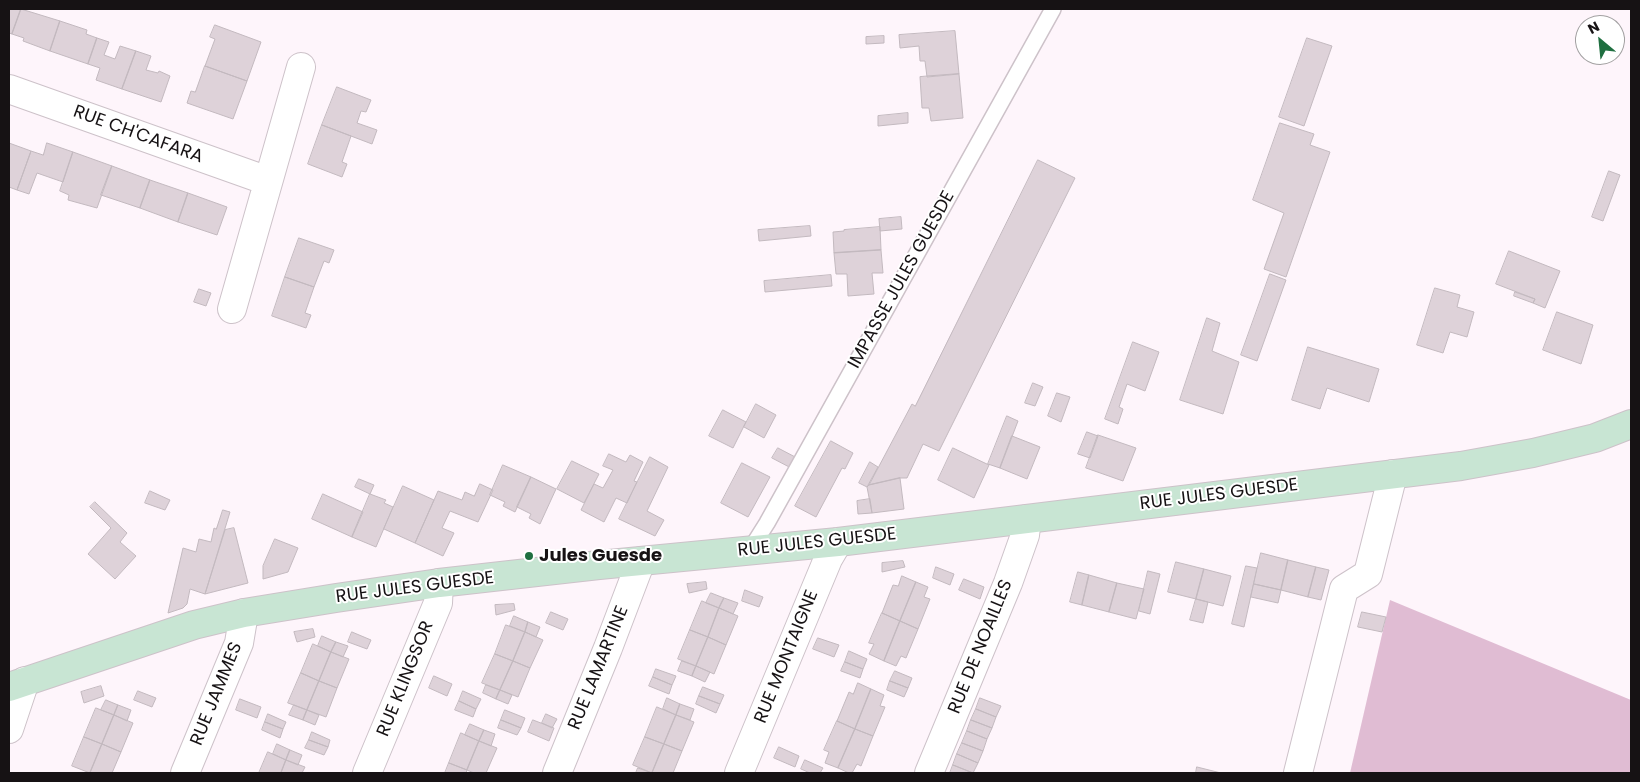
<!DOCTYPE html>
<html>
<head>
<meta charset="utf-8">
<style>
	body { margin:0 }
	#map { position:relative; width:1640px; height:782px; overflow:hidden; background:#fef5fb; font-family:Poppins,sans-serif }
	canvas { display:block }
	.frame { position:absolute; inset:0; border:10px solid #161214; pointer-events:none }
	.north { position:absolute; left:1575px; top:15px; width:50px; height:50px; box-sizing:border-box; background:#fff; border:1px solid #a2a0a1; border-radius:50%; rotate:332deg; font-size:14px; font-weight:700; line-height:20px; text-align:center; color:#161214 }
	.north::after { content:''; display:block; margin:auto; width:18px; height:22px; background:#1f6f40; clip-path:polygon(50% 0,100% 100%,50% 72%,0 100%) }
</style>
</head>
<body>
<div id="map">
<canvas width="1640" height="782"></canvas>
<div class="frame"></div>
<div class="north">N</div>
</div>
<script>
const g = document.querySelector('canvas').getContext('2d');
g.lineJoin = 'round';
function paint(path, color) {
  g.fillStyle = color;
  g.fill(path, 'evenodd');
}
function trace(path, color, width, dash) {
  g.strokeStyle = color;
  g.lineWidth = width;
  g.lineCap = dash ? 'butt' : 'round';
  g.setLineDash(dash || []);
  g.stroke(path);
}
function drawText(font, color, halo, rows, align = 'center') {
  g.font = font + ' Poppins,sans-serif';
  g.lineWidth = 4;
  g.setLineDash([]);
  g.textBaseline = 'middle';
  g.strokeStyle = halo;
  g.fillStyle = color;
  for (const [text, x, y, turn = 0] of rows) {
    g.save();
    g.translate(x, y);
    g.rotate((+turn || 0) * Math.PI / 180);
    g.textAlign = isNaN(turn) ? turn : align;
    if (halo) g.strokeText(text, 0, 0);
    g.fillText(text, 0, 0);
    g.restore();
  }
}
const green = new Path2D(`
	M1390 600 1631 700V773H1350Z`);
const building = new Path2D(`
	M9 9H21L12 34 9 33Z
	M21 9 60 21 50 51 23 41 24 38 12 34Z
	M60 21 87 30 86 34 97 38 88 64 50 51Z
	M215 25 261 42 247 81 205 66 215 39 210 37Z
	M955 31 959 74 927 77 925 61H920L919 46 900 48 899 35Z
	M884 36V43L866 44V37Z
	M97 38 109 42 104 55 115 59 120 46 136 51 122 89 96 80 100 68 88 64Z
	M1307 38 1332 46 1304 126 1279 117Z
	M136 51 151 56 146 70 158 73 159 71 170 76 161 102 122 89Z
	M205 66 247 81 233 119 187 103 191 91 195 92Z
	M959 74 963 118 931 121 929 108H922L920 77Z
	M337 87 371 100 366 112 361 111 357 123 377 130 372 144 322 125Z
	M908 113V123L878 126V116Z
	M1280 123 1314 134 1310 145 1330 152 1286 277 1264 269 1284 213 1253 200Z
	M322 125 351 136 342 162 347 164 342 177 308 164Z
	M9 143 31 151 17 190 9 187Z
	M47 143 73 152 63 182 37 173 29 194 17 190 31 151 43 155Z
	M73 152 112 166 97 208 68 200 69 195 60 191Z
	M1038 160 1075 178 939 451 923 444 907 478H900L869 485 912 404 915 406Z
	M112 166 150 180 140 208 101 195Z
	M1609 171 1620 175 1603 221 1592 217Z
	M150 180 188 193 178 222 140 208Z
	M188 193 227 207 217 235 178 222Z
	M901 217 902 229 880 231 879 219Z
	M810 226 811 236 759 241 758 230Z
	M880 227 881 250 834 253 833 232 844 231V230Z
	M299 238 334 250 329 263 324 261 314 287 285 277Z
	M881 250 883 273H872L874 294 848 296 847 274H836L834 253Z
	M1509 251 1560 271 1545 308 1533 303 1535 299 1496 284Z
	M1270 274 1286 280 1257 361 1241 355Z
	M831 275 832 286 765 292 764 281Z
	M285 277 314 287 305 313 311 315 306 328 272 316Z
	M1435 288 1460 295 1457 307 1474 312 1467 337 1450 332 1443 353 1417 345Z
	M199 289 211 293 206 306 194 302Z
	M1515 292 1535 299 1533 303 1514 296Z
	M1557 312 1593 325 1581 364 1543 350Z
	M1207 318 1220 323 1212 351 1239 362 1223 414 1180 400Z
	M1133 342 1159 352 1145 391 1127 384 1119 407 1123 409 1118 424 1105 419Z
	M1308 347 1379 369 1369 402 1327 388 1320 409 1292 400Z
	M1033 383 1043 387 1035 406 1025 403Z
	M1057 393 1070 397 1061 422 1048 416Z
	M756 404 776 415 764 438 744 427Z
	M723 410 746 422 733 448 709 436Z
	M1007 416 1018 421 1000 468 988 464Z
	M1087 432 1098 436 1090 458 1078 454Z
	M1098 435 1136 448 1123 481 1086 468Z
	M1012 436 1040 447 1027 479 1000 468Z
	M831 441 853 453 845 469 842 468 816 517 795 506Z
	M778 448 799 459 793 469 772 458Z
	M953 448 989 465 974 498 938 480Z
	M609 454 626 462 630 455 643 462 634 481 637 482 627 503 616 498 604 522 581 510 594 484 603 488 613 470 603 466Z
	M650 457 668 467 647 511 664 520 655 536 619 519Z
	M572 461 599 474 584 503 557 489Z
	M870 462 878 467 867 487 859 483Z
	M742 463 770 477 748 517 721 503Z
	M503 465 531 477 515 512 503 506 505 502 490 495Z
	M531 477 556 489 540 524 529 518 531 514 517 507Z
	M900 478 904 509 872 513 867 487 869 485Z
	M359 479 374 485 370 494 355 487Z
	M480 484 493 490 478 522 450 511 442 528 454 533 443 556 415 543 438 491 462 500 465 492 474 496Z
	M403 486 434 500 415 543 384 529Z
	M150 491 170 500 165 510 145 503Z
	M323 494 363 512 352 537 312 519Z
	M370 494 386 500 384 503 393 507 376 547 352 537Z
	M870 499 872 513 858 514 857 501Z
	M95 502 127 533 120 542 136 556 115 579 88 554 111 528 90 507Z
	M223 510 230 512 205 594 190 589 187 604 183 608 168 613 183 548 196 552 199 539 211 542 214 528 216 529Z
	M234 528 248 583 205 594 225 530Z
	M275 539 298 548 288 572 263 579V566Z
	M1261 553 1288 560 1281 590 1254 584Z
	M1288 560 1316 567 1308 597 1281 590Z
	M903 561 905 567 882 572V563Z
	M1176 562 1204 569 1196 599 1168 592Z
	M1246 566 1257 568 1244 627 1232 624Z
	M936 567 954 574 950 585 933 578Z
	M1316 567 1329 570 1321 600 1308 597Z
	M1204 569 1231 576 1223 606 1196 599Z
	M1148 571 1160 574 1150 614 1139 611Z
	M1078 572 1089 575 1082 605 1070 602Z
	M1089 575 1117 583 1109 612 1082 605Z
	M902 576 916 582 900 621 882 613 893 585 898 586Z
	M964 579 984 587 980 599 959 590Z
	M706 582 707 589 689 593 687 584Z
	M916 582 928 587 924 597 930 599 918 629 900 621Z
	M1117 583 1144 589 1136 619 1109 612Z
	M1254 584 1281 590 1278 603 1251 597Z
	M745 590 763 597 759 607 742 601Z
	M711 593 724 598 719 608 706 603Z
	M724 598 738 603 733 614 719 608Z
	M1196 599 1208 602 1203 623 1190 620Z
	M702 601 719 608 708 637 690 630Z
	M514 604 515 610 496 615 495 605Z
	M719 608 738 616 726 645 708 637Z
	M551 612 568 619 563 630 546 623Z
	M1362 612 1386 617 1382 632 1358 627Z
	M882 613 900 621 884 661 869 654 874 644 869 643Z
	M514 616 528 622 525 632 510 626Z
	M900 621 918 629 906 658 901 656 896 666 884 661Z
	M528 622 540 627 536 637 525 632Z
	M506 625 525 632 513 661 495 654Z
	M313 629 315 637 297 642 294 632Z
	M690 630 708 637 696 666 678 659Z
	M352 632 371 640 367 649 348 642Z
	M525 632 543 640 530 668 513 661Z
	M322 636 336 642 331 652 318 646Z
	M708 637 726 645 714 674 696 666Z
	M818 638 839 645 834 657 813 649Z
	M336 642 348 646 343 657 331 652Z
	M313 644 331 652 319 681 301 673Z
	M849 651 867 659 863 669 845 662Z
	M331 652 349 659 337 688 319 681Z
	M495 654 513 661 500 690 482 683Z
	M513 661 530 668 518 697 500 690Z
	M682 661 696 666 692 676 678 671Z
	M845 662 863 669 860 678 841 671Z
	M696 666 710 672 705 682 692 676Z
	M656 669 676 676 672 685 653 677Z
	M895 671 912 678 908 688 890 681Z
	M301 673 319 681 307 710 288 703Z
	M434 676 452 684 447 696 429 688Z
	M653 677 672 685 669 694 649 686Z
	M319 681 337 688 326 717 307 710Z
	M890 681 908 688 904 697 887 690Z
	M858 683 871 689 855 729 837 721 849 692 853 694Z
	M486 685 500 690 496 699 483 693Z
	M101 686 104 696 84 703 81 692Z
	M703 687 724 695 720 704 699 696Z
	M871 689 884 695 880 706 885 707 873 736 855 729Z
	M500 690 512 695 508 704 496 699Z
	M138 691 156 698 152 707 134 700Z
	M463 691 481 699 476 709 459 701Z
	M699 696 720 704 716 713 696 704Z
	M667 698 680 704 676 715 663 709Z
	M980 698 1001 706 996 717 976 709Z
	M240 699 261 707 257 718 236 710Z
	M106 700 118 705 114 715 101 710Z
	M459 701 476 709 473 717 455 710Z
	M680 704 694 709 690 720 676 715Z
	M118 705 131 710 127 721 114 715Z
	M294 705 307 710 303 720 289 715Z
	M657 707 676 715 664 744 645 737Z
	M96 708 114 715 102 744 84 737Z
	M976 709 996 717 992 728 971 720Z
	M307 710 319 715 315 725 303 720Z
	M505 710 525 718 521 728 501 720Z
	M268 714 286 722 283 729 265 722Z
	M546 714 557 719 552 728 542 723Z
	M114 715 133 723 121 752 102 744Z
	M676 715 694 722 682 751 664 744Z
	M501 720 521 728 517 735 498 728Z
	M533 720 554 728 549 741 528 732Z
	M971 720 992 728 987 739 967 731Z
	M837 721 855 729 838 768 825 763 829 752 824 750Z
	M265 722 283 729 280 738 262 730Z
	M470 724 484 730 479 741 465 735Z
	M855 729 873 736 861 766 857 764 852 773H849L838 768Z
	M484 730 495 734 491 746 479 741Z
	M967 731 987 739 983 751 962 743Z
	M312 732 330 740 328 747 309 740Z
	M461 733 479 741 467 770 449 763Z
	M84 737 102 744 90 773 72 766Z
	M645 737 664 744 652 773 633 765Z
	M309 740 328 747 324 755 305 748Z
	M479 741 497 748 486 773H474L467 770Z
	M962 743 983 751 978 763 957 754Z
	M102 744 121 752 112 773H90Z
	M277 744 290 750 286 760 273 754Z
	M664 744 682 751 673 773H652Z
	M779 747 799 756 795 767 774 758Z
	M290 750 302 755 298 765 286 760Z
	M268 752 286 760 281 773H259Z
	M957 754 978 763 973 773 953 765Z
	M286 760 305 767 302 773H281Z
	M805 760 823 768 820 773H810L801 769Z
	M449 763 467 770 466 773H445Z
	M953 765 973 773H950Z
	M1197 767 1221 773H1196Z
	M638 768 652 773H636Z`);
const lane = new Path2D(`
	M750 550 767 523 1053 9`);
const street = new Path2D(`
	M9 89 268 181
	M232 309 301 67
	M9 729 25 681
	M185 773 239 643 244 613
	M367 773 438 603 439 583
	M557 773 608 648 641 561
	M739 773 828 559 838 542
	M929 773 1008 583 1025 535 1027 519
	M1298 773 1344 589 1368 574 1393 474`);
const secondary = new Path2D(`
	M9 687 194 625 244 613 336 598 439 583 599 565 838 542 1461 466 1533 453 1595 438 1631 424`);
const markers = [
	[529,556,5,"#1f6f40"]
];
const streetNames = [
	["RUE CH'CAFARA",138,135,20],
	["IMPASSE JULES GUESDE",902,280,-61],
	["RUE JULES GUESDE",1219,495,-7],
	["RUE JULES GUESDE",817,543,-6],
	["RUE JULES GUESDE",415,588,-7],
	["RUE DE NOAILLES",981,647,-68],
	["RUE MONTAIGNE",787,657,-68],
	["RUE LAMARTINE",599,668,-68],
	["RUE KLINGSOR",406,679,-68],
	["RUE JAMMES",217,694,-68]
];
const poiNames = [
	["Jules Guesde",539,556]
];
paint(green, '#e0bcd3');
paint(building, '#ded2d9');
trace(building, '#c3b9bf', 1);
trace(lane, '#cdc2c9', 18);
trace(street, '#cdc2c9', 30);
trace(secondary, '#cdc2c9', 30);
trace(lane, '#fff', 15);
trace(street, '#fff', 28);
trace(secondary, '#c8e5d3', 28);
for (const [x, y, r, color] of markers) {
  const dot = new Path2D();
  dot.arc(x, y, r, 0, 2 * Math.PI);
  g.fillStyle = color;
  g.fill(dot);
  trace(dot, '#fff', 2);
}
drawText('18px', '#161214', '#fff', streetNames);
drawText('bold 18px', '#161214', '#fff', poiNames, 'left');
</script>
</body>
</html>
